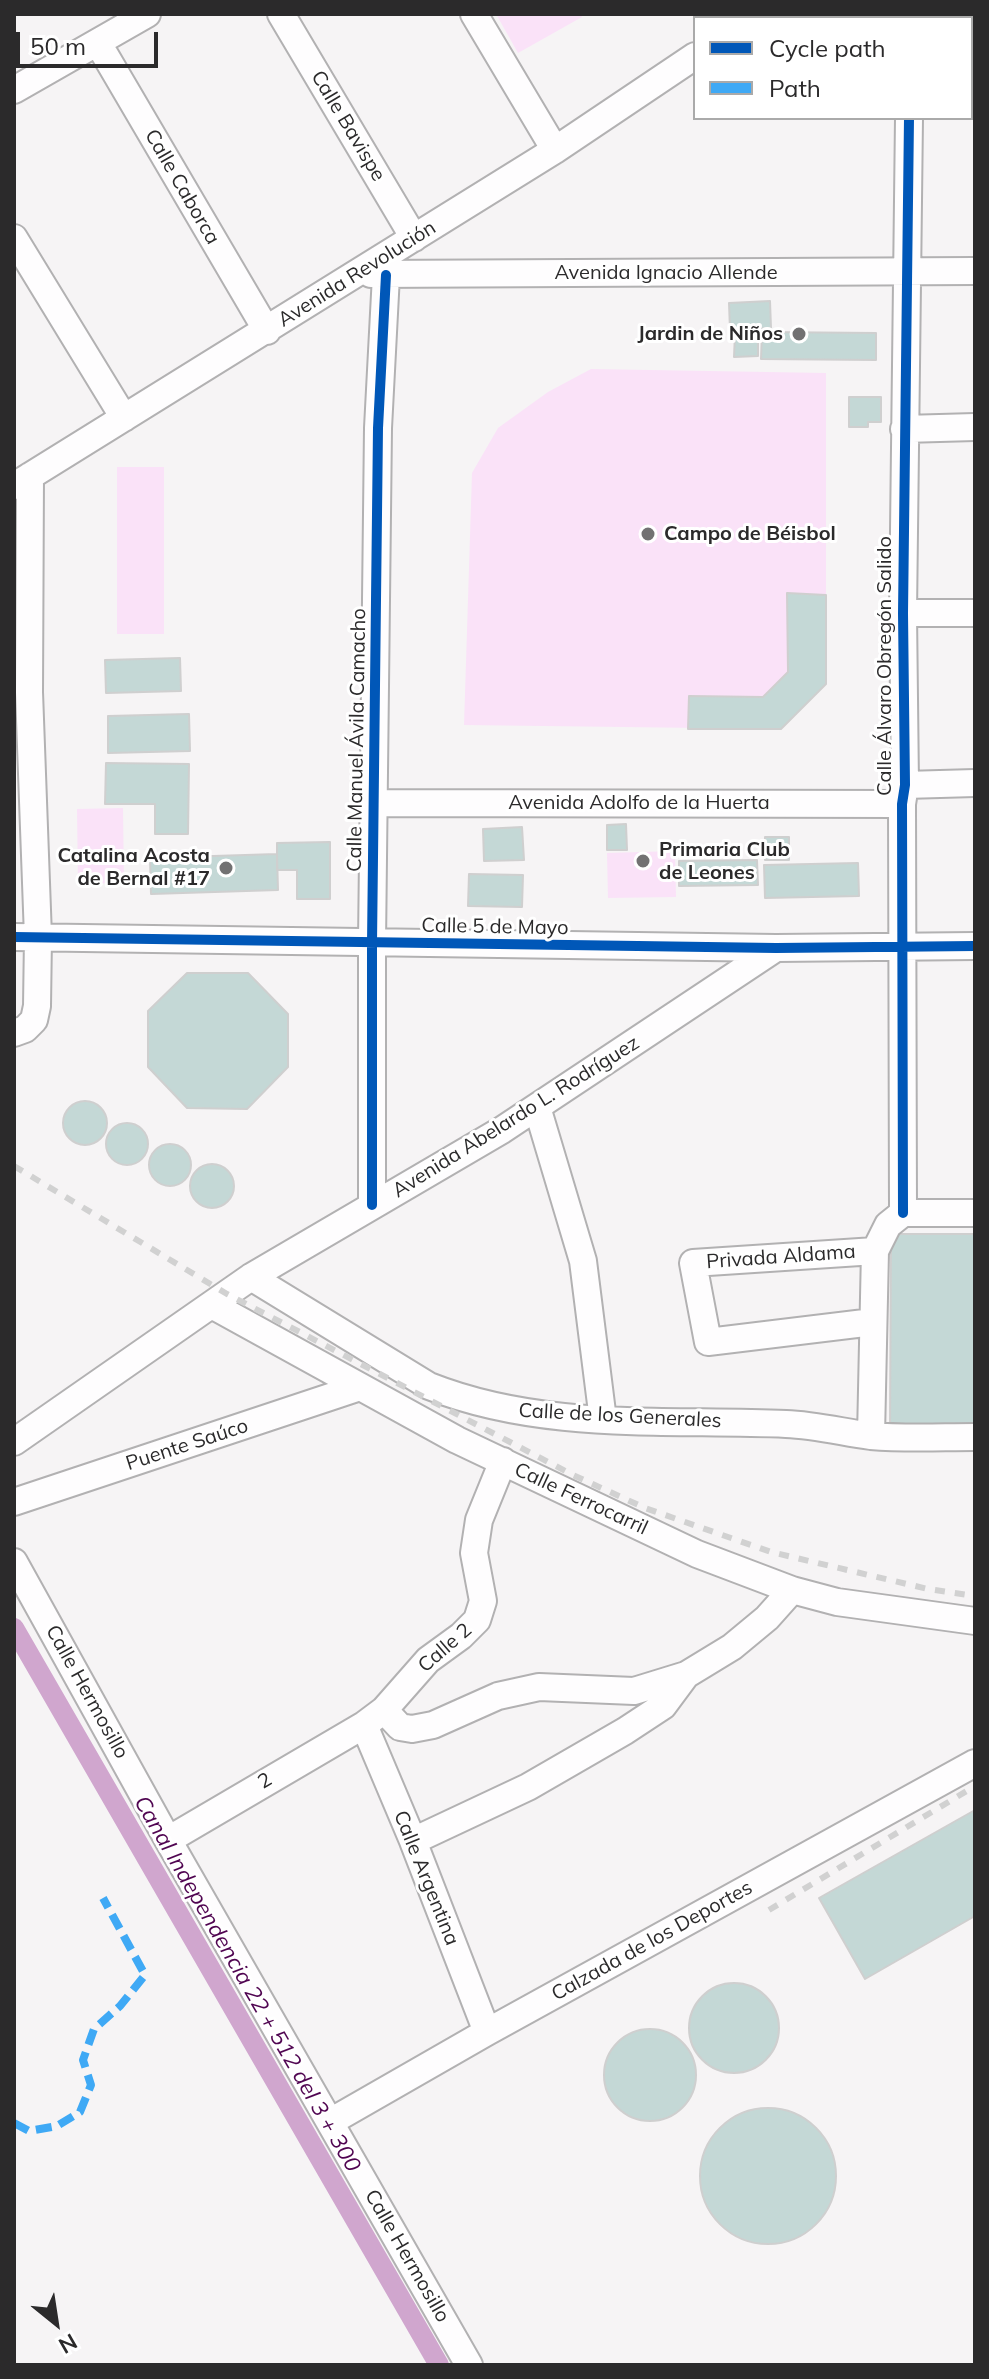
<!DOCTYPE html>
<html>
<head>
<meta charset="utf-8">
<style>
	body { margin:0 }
	#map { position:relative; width:989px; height:2379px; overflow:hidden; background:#f6f4f5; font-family:Mulish,sans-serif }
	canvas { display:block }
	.frame { position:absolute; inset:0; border:16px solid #2b2a2b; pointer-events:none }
	.legend { position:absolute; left:693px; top:16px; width:280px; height:104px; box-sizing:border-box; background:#fff; border:2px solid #aaa; margin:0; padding:10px 14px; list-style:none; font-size:24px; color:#2b2a2b }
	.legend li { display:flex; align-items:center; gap:16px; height:40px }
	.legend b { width:40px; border:2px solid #aaa }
	.north { position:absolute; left:16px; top:2283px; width:80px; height:80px; -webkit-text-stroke:6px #fff; paint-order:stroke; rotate:150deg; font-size:22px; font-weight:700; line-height:32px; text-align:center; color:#2b2a2b }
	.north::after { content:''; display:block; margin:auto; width:28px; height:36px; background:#2b2a2b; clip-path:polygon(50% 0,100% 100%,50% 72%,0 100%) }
	.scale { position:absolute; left:16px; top:32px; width:142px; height:36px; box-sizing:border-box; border:4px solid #2b2a2b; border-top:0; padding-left:10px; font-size:24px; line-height:28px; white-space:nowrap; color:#2b2a2b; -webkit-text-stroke:6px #fff; paint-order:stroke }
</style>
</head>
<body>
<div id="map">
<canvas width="989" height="2379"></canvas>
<div class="frame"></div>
<ul class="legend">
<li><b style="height:10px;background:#0057b8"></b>Cycle path</li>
<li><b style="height:10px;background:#3fa9f5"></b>Path</li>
</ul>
<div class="north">N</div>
<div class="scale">50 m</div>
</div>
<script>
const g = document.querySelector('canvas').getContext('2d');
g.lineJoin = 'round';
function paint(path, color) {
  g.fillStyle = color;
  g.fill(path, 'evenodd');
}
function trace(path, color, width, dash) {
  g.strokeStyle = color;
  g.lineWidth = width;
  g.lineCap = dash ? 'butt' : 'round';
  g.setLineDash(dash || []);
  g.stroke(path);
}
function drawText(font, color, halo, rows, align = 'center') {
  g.font = font + ' Mulish,sans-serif';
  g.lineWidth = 6;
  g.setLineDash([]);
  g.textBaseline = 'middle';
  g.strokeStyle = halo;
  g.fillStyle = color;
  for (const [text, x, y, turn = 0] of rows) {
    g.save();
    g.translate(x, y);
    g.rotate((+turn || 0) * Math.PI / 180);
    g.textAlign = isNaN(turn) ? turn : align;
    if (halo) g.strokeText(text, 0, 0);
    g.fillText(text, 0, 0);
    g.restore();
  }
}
const green = new Path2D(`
	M496 14H580L582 17 518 53Z
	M591 369 826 373V684L781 729 464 725 472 473 498 428 548 392Z
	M117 467H164V634H117Z
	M123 808 124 883 78 884 77 809Z
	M675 851 676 897 608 898 607 853Z`);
const canal = new Path2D(`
	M14 1628 439 2365`);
const building = new Path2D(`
	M770 301 771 328 730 330 729 303Z
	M762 332 876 333V360L761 359Z
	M735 334 758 335V356L734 357Z
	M849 397H881V422H868V427H849Z
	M787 593 826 595V684L781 729H688L689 696 763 697 788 672Z
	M180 658 181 691 106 693 105 660Z
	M189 714 190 751 108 753V716Z
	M106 763 189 764 188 834H155V804H105Z
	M626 824 627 850H607V825Z
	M522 827 524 860 484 861 483 829Z
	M765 837H789V860H765Z
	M330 842V899H297V870H277V843Z
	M277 854 278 890 151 894 150 858Z
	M757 860 758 885 679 886V861Z
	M858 863 859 896 765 898 764 865Z
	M469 874 523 875 522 907 468 906Z
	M187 973H248L288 1014V1067L247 1109 187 1108 148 1067V1011Z
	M63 1123a22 22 0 1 1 44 0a22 22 0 1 1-44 0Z
	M106 1144a21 21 0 1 1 42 0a21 21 0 1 1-42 0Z
	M149 1165a21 21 0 1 1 42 0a21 21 0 1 1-42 0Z
	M190 1186a22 22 0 1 1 44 0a22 22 0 1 1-44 0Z
	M891 1234H975V1430H890Z
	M975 1810V1916L865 1979 819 1898Z
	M689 2028a45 45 0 1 1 90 0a45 45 0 1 1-90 0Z
	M604 2075a46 46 0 1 1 92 0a46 46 0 1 1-92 0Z
	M700 2176a68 68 0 1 1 136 0a68 68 0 1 1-136 0Z`);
const minor = new Path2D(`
	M281 14 414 238
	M474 14 555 150
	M752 18 758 14
	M911 18 912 14
	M98 43 267 331
	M971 83 975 84
	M14 90 147 14
	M14 238 124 418
	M371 274 975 271
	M904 429 975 427
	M14 486 555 150 695 56
	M903 613H975
	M905 785 975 783
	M375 803 902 804
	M14 937 776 948 975 946
	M14 1033 25 1029 34 1020 37 1006 38 937 29 692 30 476
	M537 1107 583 1261 603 1420
	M372 1205V943L378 428 386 275
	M903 1213 902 804 905 785 903 613 909 118
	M903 1213H975
	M251 1277 429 1386C543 1431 665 1419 786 1424 815 1425 842 1432 871 1436 905 1439 941 1437 975 1437
	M212 1305 457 1440 697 1554 792 1590 837 1602 975 1621
	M873 1322 708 1342 693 1263 875 1251
	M871 1436 875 1251 888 1225 903 1213
	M14 1442 251 1277 502 1130 776 948
	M14 1502 360 1387
	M14 1562 168 1840 469 2365
	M384 1710 400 1727 412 1729 433 1725 498 1696 539 1687 634 1691 686 1675
	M364 1725 413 1841 487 2032
	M168 1840 364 1725 384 1710 428 1660 461 1636 477 1620 483 1601 474 1553 479 1520 503 1461
	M413 1841 528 1787 625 1731 663 1706 686 1675 732 1647 767 1618 792 1590
	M330 2122 487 2032 975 1763`);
const rail = new Path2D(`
	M14 1166 227 1294 573 1475 645 1508 771 1552 928 1589 975 1596
	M769 1910 975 1786`);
const quiet = new Path2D(`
	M14 2123 29 2131 57 2126 80 2112 91 2085 83 2060 94 2029 120 2006 145 1975 103 1898`);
const cycleway = new Path2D(`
	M14 937 776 948 975 946
	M372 1205V943L378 428 386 275
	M903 1213 902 804 905 785 903 613 909 118`);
const markers = [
	[799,334,8,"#727172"],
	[648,534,8,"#727172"],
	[643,861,8,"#727172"],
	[226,868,8,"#727172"]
];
const streetNames = [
	["Calle Bavispe",348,126,59],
	["Calle Caborca",182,187,60],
	["Avenida Ignacio Allende",666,273],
	["Avenida Revolución",357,274,-32],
	["Calle Álvaro Obregón Salido",885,666,-90],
	["Calle Manuel Ávila Camacho",357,740,-89],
	["Avenida Adolfo de la Huerta",639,803],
	["Calle 5 de Mayo",495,927,1],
	["Avenida Abelardo L. Rodríguez",516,1117,-32],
	["Privada Aldama",781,1257,-4],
	["Calle de los Generales",620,1416,3],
	["Puente Saúco",187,1445,-18],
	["Calle Ferrocarril",581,1499,25],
	["Calle 2",445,1648,-41],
	["Calle Hermosillo",87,1692,61],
	["2",265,1781,-30],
	["Calle Argentina",426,1878,68],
	["Calzada de los Deportes",652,1941,-29],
	["Calle Hermosillo",407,2256,60]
];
const poiNames = [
	["Jardin de Niños",783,334],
	["Campo de Béisbol",664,534,"left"],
	["Primaria Club",659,850,"left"],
	["de Leones",659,873,"left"],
	["Catalina Acosta",210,856],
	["de Bernal #17",210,879]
];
const waterNames = [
	["Canal Independencia 22 + 512 del 3 + 300",247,1984,60]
];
paint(green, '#fae2f8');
trace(canal, '#d0a6ce', 20);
paint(building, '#c4d8d6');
trace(building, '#cfcfcf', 2);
trace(minor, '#b2b1b2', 30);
trace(minor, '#fefdfe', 26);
trace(rail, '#d1d1d1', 6, [10, 10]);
trace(quiet, '#3fa9f5', 8, [16, 8]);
trace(cycleway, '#0057b8', 10);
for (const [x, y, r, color] of markers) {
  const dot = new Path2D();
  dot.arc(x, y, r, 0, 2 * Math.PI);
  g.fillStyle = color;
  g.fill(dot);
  trace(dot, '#fff', 3);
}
drawText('20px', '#2b2a2b', '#fff', streetNames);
drawText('bold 20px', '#2b2a2b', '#fff', poiNames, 'right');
drawText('italic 22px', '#500551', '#fff', waterNames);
</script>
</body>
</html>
